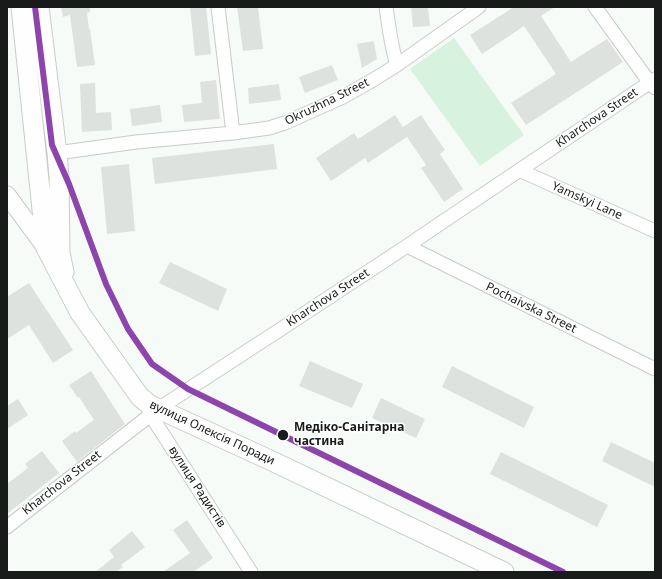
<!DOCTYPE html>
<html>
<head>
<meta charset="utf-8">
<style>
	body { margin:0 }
	#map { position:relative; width:662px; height:579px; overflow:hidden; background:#f6fbf7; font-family:"Noto Sans",sans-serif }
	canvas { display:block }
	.frame { position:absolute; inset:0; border:8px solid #181b19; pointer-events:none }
</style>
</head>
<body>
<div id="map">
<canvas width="662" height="579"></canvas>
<div class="frame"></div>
</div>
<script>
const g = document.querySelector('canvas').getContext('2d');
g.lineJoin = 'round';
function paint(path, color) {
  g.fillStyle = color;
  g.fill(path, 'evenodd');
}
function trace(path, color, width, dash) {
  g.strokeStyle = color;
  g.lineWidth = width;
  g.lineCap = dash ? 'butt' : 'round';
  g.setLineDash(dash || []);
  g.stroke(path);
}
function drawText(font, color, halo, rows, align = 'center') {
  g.font = font + ' "Noto Sans",sans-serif';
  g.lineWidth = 3;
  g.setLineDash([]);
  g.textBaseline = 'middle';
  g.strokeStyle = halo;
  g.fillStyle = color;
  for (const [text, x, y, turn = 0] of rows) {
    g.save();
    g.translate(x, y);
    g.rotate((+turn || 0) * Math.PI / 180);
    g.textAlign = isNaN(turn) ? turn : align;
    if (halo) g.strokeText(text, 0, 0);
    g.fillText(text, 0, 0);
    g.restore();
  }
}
const green = new Path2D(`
	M454 38 524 135 480 166 410 69Z`);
const building = new Path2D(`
	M61 7H90V12L87 13 89 29H90L95 65 77 67 70 15 63 17Z
	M190 7H206L211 54 195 56Z
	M237 7H258L263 49 243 51Z
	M411 7H428L430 26 413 27Z
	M514 7H555L541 16 571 62 607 39 623 62 526 125 511 103 556 74 524 26 482 54 470 35Z
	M374 41 377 59 362 68 357 44Z
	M332 65 338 80 305 93 299 77Z
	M216 80 220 119 184 122 182 105 202 103 200 82Z
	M95 83 96 113 111 112 112 130 82 132 80 84Z
	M279 84 281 100 249 104 248 88Z
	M160 105 162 122 132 126 130 109Z
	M395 115 403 127 421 115 445 150 440 154 463 189 444 202 421 168 426 165 407 137 368 163 365 158 331 181 316 158 354 133 358 139Z
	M274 144 277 169 155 184 152 158Z
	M129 164 135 231 107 234 101 167Z
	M170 262 227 289 218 311 159 283Z
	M29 283 73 350 53 363 29 325 7 339V297Z
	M310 361 363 384 352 408 299 386Z
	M452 366 534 407 524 428 442 387Z
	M91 371 125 424 77 462 62 441 75 431 76 433 94 420 79 397 78 398 69 385Z
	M381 398 425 419 416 438 372 418Z
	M18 399 28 415 7 429V406Z
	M611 442 655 463V487L602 461Z
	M42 451 59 473 7 514V484L28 468 25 464Z
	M501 452 608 505 597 527 490 474Z
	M187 520 213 558 193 572H163L190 553 173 530Z
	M132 531 145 547 121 565 123 567 116 572H95L114 557 109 550Z`);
const minor = new Path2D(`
	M218 7 233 133
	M386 7C389 27 391 46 397 65
	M595 7 650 83 655 88
	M57 153 136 142 233 133 269 128 285 123 343 97 373 80 397 65 479 7
	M519 170 655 231
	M407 246 655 369
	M147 406 150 414 251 572
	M7 527 158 409 281 329 407 246 435 227 655 79`);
const tertiary = new Path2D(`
	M7 195 46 248`);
const secondary = new Path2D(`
	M21 7 46 248 80 313 140 397 150 405 272 461 504 572
	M39 7 57 153 59 177 60 253 64 272`);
const tram1 = new Path2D(`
	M35 7 52 145 69 184 106 284 128 329 152 364 188 389 563 572`);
const markers = [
	[283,435,6,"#181b19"]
];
const streetNames = [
	["Okruzhna Street",327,102,-26],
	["Kharchova Street",597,118,-34],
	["Yamskyi Lane",587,201,24],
	["Kharchova Street",328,298,-33],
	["Pochaivska Street",531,308,26],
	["вулиця Олексія Поради",212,433,25],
	["Kharchova Street",62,483,-38],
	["вулиця Радистів",197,487,57]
];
const stopNames = [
	["Медіко-Санітарна",294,428],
	["частина",294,442]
];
paint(green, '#d7f3df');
paint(building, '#dee2df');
trace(minor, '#c8ccc9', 15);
trace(tertiary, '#c8ccc9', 19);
trace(secondary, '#c8ccc9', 21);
trace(minor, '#fefefe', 13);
trace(tertiary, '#fefefe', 17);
trace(secondary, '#fefefe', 19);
trace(tram1, '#8e44ad', 6);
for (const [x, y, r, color] of markers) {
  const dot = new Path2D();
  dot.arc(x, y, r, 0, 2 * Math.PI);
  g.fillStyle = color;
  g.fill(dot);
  trace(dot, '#fff', 1.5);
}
drawText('12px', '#181b19', '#fff', streetNames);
drawText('bold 12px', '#181b19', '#fff', stopNames, 'left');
</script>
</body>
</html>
